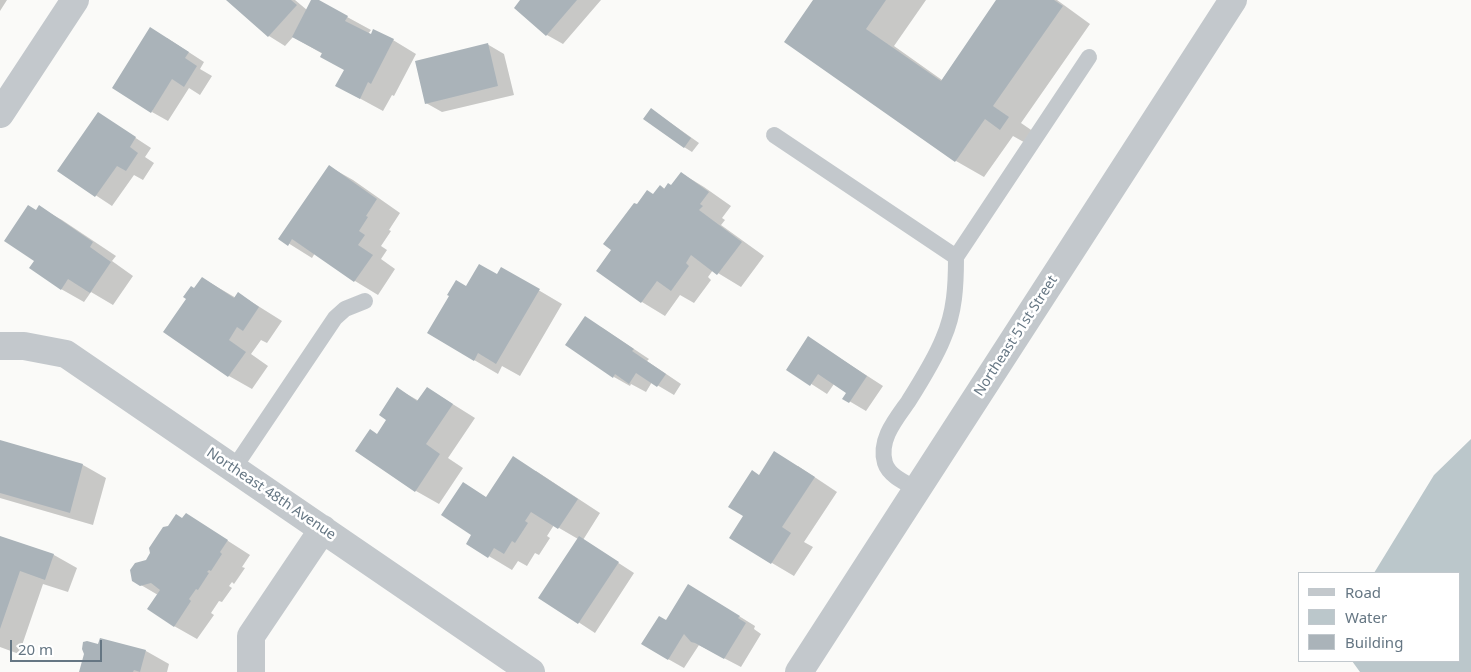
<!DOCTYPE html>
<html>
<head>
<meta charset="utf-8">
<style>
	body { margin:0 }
	#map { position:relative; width:1471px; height:672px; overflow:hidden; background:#fafaf8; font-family:"Noto Sans",sans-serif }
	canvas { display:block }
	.legend { position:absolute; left:1298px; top:572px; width:162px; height:90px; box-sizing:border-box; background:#fff; border:1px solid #c1c8cd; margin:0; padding:6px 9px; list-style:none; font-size:15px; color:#657683 }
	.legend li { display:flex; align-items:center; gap:10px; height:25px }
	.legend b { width:25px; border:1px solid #c1c8cd }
	.scale { position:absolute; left:10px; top:640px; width:92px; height:22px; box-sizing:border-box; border:2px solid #657683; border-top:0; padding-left:6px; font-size:15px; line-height:18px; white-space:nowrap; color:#657683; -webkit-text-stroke:4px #fff; paint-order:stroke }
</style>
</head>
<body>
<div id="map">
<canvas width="1471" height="672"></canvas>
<ul class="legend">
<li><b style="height:6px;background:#c3c8cc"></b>Road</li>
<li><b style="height:14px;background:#bbc7cb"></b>Water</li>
<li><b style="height:14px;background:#aab3b9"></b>Building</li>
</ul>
<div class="scale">20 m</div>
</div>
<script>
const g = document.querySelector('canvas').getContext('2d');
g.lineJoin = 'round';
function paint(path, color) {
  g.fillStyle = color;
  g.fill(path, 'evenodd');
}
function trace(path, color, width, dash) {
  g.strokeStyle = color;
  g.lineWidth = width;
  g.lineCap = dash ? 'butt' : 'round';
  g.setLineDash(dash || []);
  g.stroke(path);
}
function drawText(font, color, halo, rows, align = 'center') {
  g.font = font + ' "Noto Sans",sans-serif';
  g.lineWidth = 5;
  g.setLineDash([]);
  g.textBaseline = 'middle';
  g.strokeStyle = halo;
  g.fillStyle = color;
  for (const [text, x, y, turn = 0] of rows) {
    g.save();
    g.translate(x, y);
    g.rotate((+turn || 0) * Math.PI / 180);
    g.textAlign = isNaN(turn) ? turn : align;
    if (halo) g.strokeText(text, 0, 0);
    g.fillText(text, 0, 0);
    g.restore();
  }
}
const water = new Path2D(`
	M1471 439V672H1360L1352 661H1460V573H1374L1434 475Z`);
const shadow = new Path2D(`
	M0 0H7L0 11Z
	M228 0H295L307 10 312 0H316L371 30 368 34 393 40 416 54 394 96 392 95 383 111 337 86 345 70 323 54 293 37 285 46 269 36Z
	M522 0H601L563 44 547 35Z
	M815 0H926L894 46 942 80 998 0H1057L1090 24 1021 123 1037 134 1029 145 1013 136 984 177 956 161 786 42Z
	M167 38 204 62 200 69 212 76 200 95 189 88 168 121 152 112Z
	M487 44 504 54 514 95 442 112 426 103Z
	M651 109 699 143 692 152 684 147Z
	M99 114 151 148 145 157 154 163 143 180 134 175 112 206 59 171Z
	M330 167 353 180 400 213 389 230 391 231 381 246 387 250 381 259 395 269 378 295 355 281 315 253 312 258 280 238Z
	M681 173 704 187 731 206 722 218 725 220 721 225 764 256 741 287 713 270 708 277 711 280 694 303 680 295 665 316 642 302 598 270 613 250 638 206 654 195 661 186 665 189 672 186Z
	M39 207 62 220 116 256 112 261 133 276 113 305 91 292 84 302 61 289 36 211Z
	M501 268 562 304 520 376 502 366 498 374 428 333 467 287 497 276Z
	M202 278 236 298 239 294 282 321 267 343 261 340 251 354 268 366 252 389 229 376 165 332Z
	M601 327 649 359 647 361 681 384 674 395 652 382 646 392 631 384 630 386 614 377Z
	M824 348 883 386 866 411 844 398 848 393 834 384 827 394 788 369Z
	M427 388 475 418 448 458 463 468 439 504 416 491 356 451 378 435 388 420 398 389 419 401Z
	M0 441 83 465 106 478 93 525 0 498Z
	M798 466 837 492 804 542 813 547 794 576 772 563 745 516Z
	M536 471 600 513 583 540 634 573 595 633 540 597 578 539 554 525 547 536 550 538 539 555 535 553 527 566 518 561 512 570 467 543 473 534 463 484 487 498Z
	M186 514 250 555 242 567 245 568 234 584 232 582 229 586 232 588 222 602 219 601 211 613 214 615 197 639 174 626 158 595 141 585 146 561 168 528 182 520Z
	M0 537 54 555 77 568 68 592 43 584 19 654 0 647Z
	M705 595 755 626 754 629 761 634 741 667 699 645 684 668 668 659 666 621Z
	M99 645 146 651 169 664 167 672H80Z`);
const building = new Path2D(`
	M226 0H291L297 5 268 37Z
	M311 0H319L348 16 345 21 371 34 373 29 394 39 371 84 368 82 360 99 335 86 344 70 320 57 322 53 292 37Z
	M520 0H577L546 36 514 8Z
	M813 0H886L866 29 941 81 996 0H1054L1063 6 993 106 1009 117 1000 130 985 119 955 162 784 42Z
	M150 27 189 52 185 58 197 66 184 87 172 79 151 113 112 88Z
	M488 43 498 86 425 104 415 61Z
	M651 108 691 138 684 148 643 119Z
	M98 112 136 137 130 147 138 153 126 171 117 166 95 197 57 171Z
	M329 165 377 199 366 216 368 217 359 231 365 235 358 245 373 255 354 282 292 239 288 246 278 239Z
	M681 172 709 192 700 204 703 206 699 210 742 242 717 275 691 255 686 263 689 266 671 291 657 281 641 303 596 271 611 250 603 244 634 203 637 204 647 190 653 194 660 185 664 189 668 183 671 185Z
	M28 205 36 210 39 205 93 242 90 247 111 262 90 293 68 279 61 290 29 268 34 261 4 241Z
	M479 264 497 274 501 267 540 289 496 364 478 353 474 361 427 333 449 296 447 295 456 280 466 286Z
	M202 277 234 298 238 292 259 307 243 331 237 327 229 340 246 352 228 377 163 332 186 299 183 297 191 286 194 288Z
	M585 316 634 349 632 351 666 374 657 387 636 373 629 384 615 374 613 378 565 345Z
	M808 336 867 376 849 403 842 399 846 393 818 374 810 386 786 370Z
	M397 387 417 401 427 387 453 404 426 444 440 454 415 492 355 451 370 429 377 434 386 420 379 415Z
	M0 440 83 464 70 513 0 493Z
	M774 451 815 477 782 527 791 533 771 564 729 538 743 516 728 507 752 470 759 475Z
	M513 456 578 499 558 529 531 512 525 521 528 523 515 543 512 541 504 554 494 548 488 558 466 544 471 535 441 515 463 482 486 497Z
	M186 513 228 540 220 552 222 554 211 571 209 570 207 572 209 573 198 590 196 589 189 599 191 601 174 627 147 609 160 590 151 583 140 586 132 581 130 570 135 563 146 560 150 553 149 548 163 527 168 526 176 514 182 518Z
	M0 536 54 554 45 580 20 571 0 629Z
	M579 536 619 562 578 624 538 598Z
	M688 584 740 616 738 618 746 623 724 659 695 643 691 642 684 634 668 660 641 644 659 616 666 620Z
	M100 638 146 650 140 672 134 670 133 672H79L84 654 82 649 83 642 87 641 98 644Z`);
const lane = new Path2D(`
	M774 135 956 257
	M234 468 335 318 345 309 365 301
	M917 489C906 483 889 476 885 463 878 440 896 419 908 402 920 383 935 359 943 339 955 312 956 285 956 257L1089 57`);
const street = new Path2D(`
	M0 114 75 0
	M0 346H24L66 354 531 672
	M251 672V636L323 529
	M799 672 1233 0`);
const streetNames = [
	["Northeast 51st Street",1016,336,-57],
	["Northeast 48th Avenue",271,494,34]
];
paint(water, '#bbc7cb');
paint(shadow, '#0003');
paint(building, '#aab3b9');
trace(lane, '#c3c8cc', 16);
trace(street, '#c3c8cc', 28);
drawText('14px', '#657683', '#fff', streetNames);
</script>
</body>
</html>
